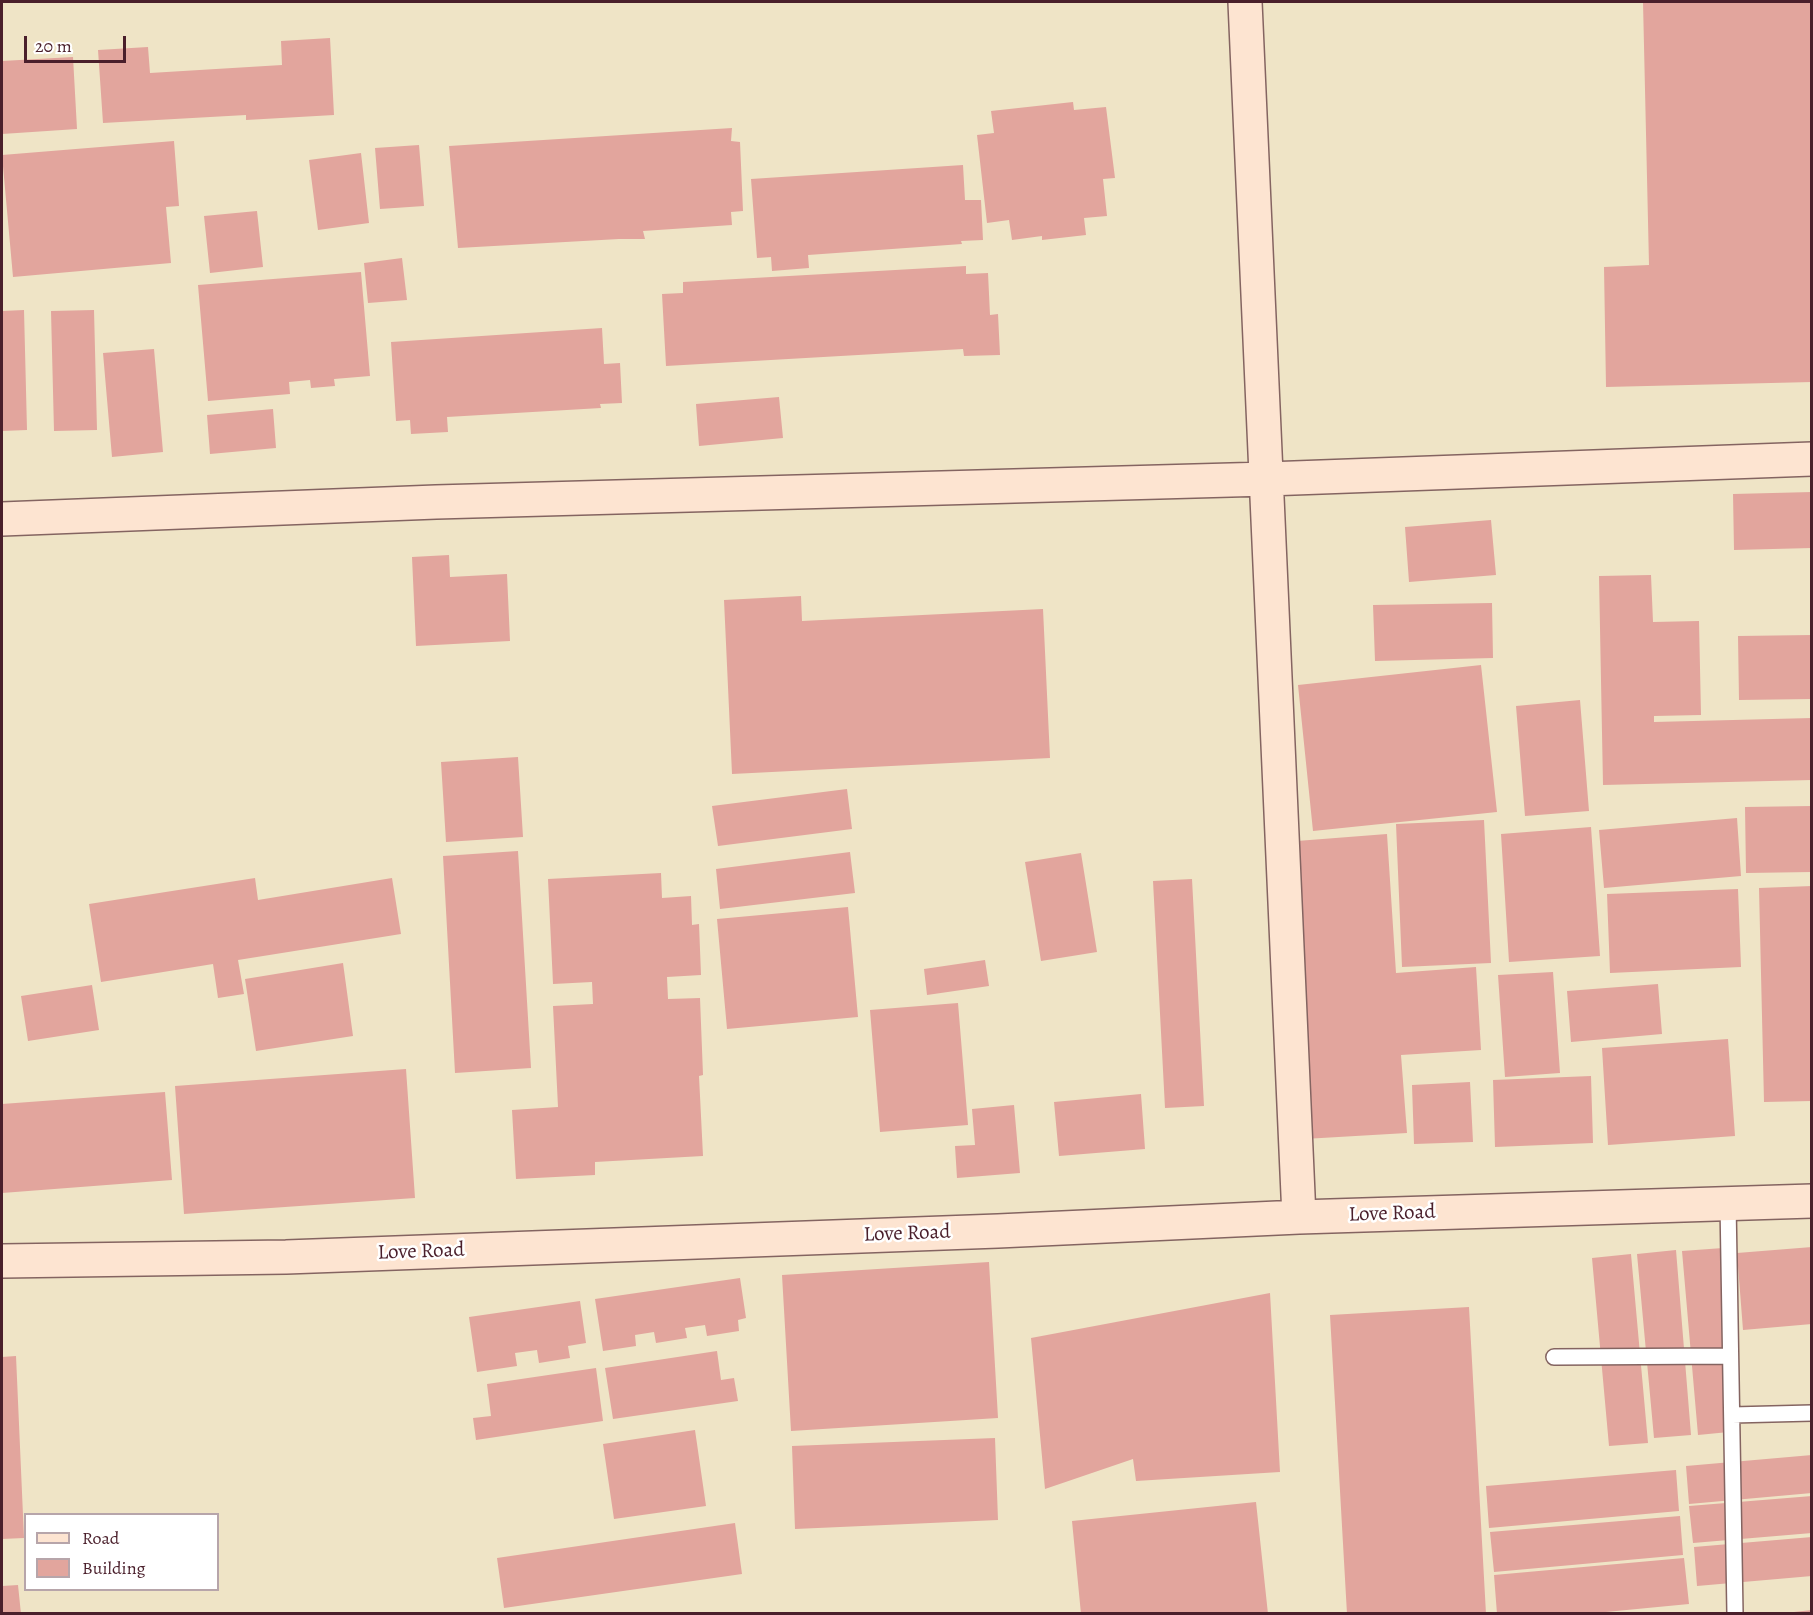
<!DOCTYPE html>
<html>
<head>
<meta charset="utf-8">
<style>
	body { margin:0 }
	#map { position:relative; width:1813px; height:1615px; overflow:hidden; background:#efe4c6; font-family:Alegreya,serif }
	canvas { display:block }
	.frame { position:absolute; inset:0; border:3px solid #4a1f2b; pointer-events:none }
	.legend { position:absolute; left:24px; top:1513px; width:195px; height:78px; box-sizing:border-box; background:#fff; border:2px solid #b7a5aa; margin:0; padding:8px 10px; list-style:none; font-size:18px; color:#4a1f2b }
	.legend li { display:flex; align-items:center; gap:12px; height:30px }
	.legend b { width:30px; border:2px solid #b7a5aa }
	.scale { position:absolute; left:24px; top:36px; width:102px; height:27px; box-sizing:border-box; border:3px solid #4a1f2b; border-top:0; padding-left:8px; font-size:18px; line-height:21px; white-space:nowrap; color:#4a1f2b; -webkit-text-stroke:4px #fff; paint-order:stroke }
</style>
</head>
<body>
<div id="map">
<canvas width="1813" height="1615"></canvas>
<div class="frame"></div>
<ul class="legend">
<li><b style="height:8px;background:#fde4d1"></b>Road</li>
<li><b style="height:16px;background:#e2a59d"></b>Building</li>
</ul>
<div class="scale">20 m</div>
</div>
<script>
const g = document.querySelector('canvas').getContext('2d');
g.lineJoin = 'round';
function paint(path, color) {
  g.fillStyle = color;
  g.fill(path, 'evenodd');
}
function trace(path, color, width, dash) {
  g.strokeStyle = color;
  g.lineWidth = width;
  g.lineCap = dash ? 'butt' : 'round';
  g.setLineDash(dash || []);
  g.stroke(path);
}
function drawText(font, color, halo, rows, align = 'center') {
  g.font = font + ' Alegreya,serif';
  g.lineWidth = 5;
  g.setLineDash([]);
  g.textBaseline = 'middle';
  g.strokeStyle = halo;
  g.fillStyle = color;
  for (const [text, x, y, turn = 0] of rows) {
    g.save();
    g.translate(x, y);
    g.rotate((+turn || 0) * Math.PI / 180);
    g.textAlign = isNaN(turn) ? turn : align;
    if (halo) g.strokeText(text, 0, 0);
    g.fillText(text, 0, 0);
    g.restore();
  }
}
const building = new Path2D(`
	M1643 2H1812V382L1606 387 1604 267 1649 265Z
	M330 38 334 115 246 120V115L103 123 98 50 148 47 150 73 282 65 281 41Z
	M73 57 77 129 2 134V61Z
	M1073 102 1074 110 1106 107 1115 178 1103 179 1107 216 1084 218 1086 235 1042 240V236L1012 240 1009 220 987 223 977 135 994 133 991 111Z
	M732 128 731 141 740 142 743 211 731 212 732 225 643 231 645 239H619L458 248 449 146Z
	M174 141 179 206 166 207 171 263 13 277 2 155Z
	M419 145 424 206 380 209 375 148Z
	M361 153 369 223 318 230 309 160Z
	M963 165 965 200H981L983 240 961 241 962 244 808 255 809 268 772 271 771 257 757 258 751 179Z
	M257 211 263 267 210 273 204 216Z
	M402 258 407 300 368 303 364 263Z
	M966 266V274L988 273 990 315 998 314 1000 355 964 356 963 349 666 366 662 294 683 293V282Z
	M361 272 370 376 334 379 335 386 311 388 310 380 289 382 290 394 208 401 198 285Z
	M24 310 27 430 2 431V311Z
	M94 310 97 430 54 431 51 311Z
	M602 328 604 364 620 363 622 403 600 404 601 408 447 417 448 432 411 434 410 420 396 421 391 342Z
	M154 349 163 452 112 457 103 353Z
	M779 397 783 438 699 446 696 404Z
	M273 409 276 448 210 454 207 415Z
	M1812 492V548L1734 550 1733 494Z
	M1491 520 1496 575 1409 582 1405 527Z
	M449 555 450 577 507 574 510 641 416 646 412 557Z
	M1651 575 1653 622 1699 621 1701 715 1654 716V722L1812 718V780L1603 785 1599 576Z
	M801 596 802 621 1043 609 1050 758 732 774 724 600Z
	M1492 603 1493 658 1375 661 1373 605Z
	M1812 635V699L1739 700 1738 636Z
	M1481 665 1497 812 1313 831 1298 685Z
	M1580 700 1589 811 1525 816 1516 706Z
	M518 757 523 837 446 842 441 762Z
	M847 789 852 829 718 846 712 806Z
	M1812 806V872L1746 873 1745 807Z
	M1737 818 1741 876 1604 888 1599 830Z
	M1484 820 1491 963 1402 967 1396 824Z
	M1591 827 1600 956 1509 962 1501 834Z
	M1387 834 1396 973 1476 967 1481 1050 1401 1055 1407 1133 1304 1139 1284 842Z
	M518 851 531 1068 455 1073 443 856Z
	M850 852 855 893 720 909 716 869Z
	M1081 853 1097 952 1041 961 1025 862Z
	M661 873 662 898 691 896 692 925 699 924 701 975 667 977 668 999 700 998 703 1075 699 1076 703 1156 595 1162V1175L516 1179 512 1110 558 1107 553 1006 593 1004 592 982 553 984 548 879Z
	M255 878 258 900 392 878 401 934 238 960 244 994 218 998 213 964 101 982 89 904Z
	M1192 879 1204 1106 1165 1108 1153 881Z
	M1812 886V1101L1764 1102 1759 888Z
	M1738 889 1741 967 1610 973 1607 894Z
	M848 907 858 1017 727 1029 717 919Z
	M985 960 989 986 927 995 924 969Z
	M343 963 353 1036 256 1051 245 979Z
	M1553 972 1560 1073 1505 1077 1498 975Z
	M1658 984 1662 1034 1571 1042 1567 991Z
	M92 985 99 1030 28 1041 21 996Z
	M958 1003 968 1125 880 1132 870 1010Z
	M1728 1039 1735 1136 1608 1145 1602 1048Z
	M406 1069 415 1198 184 1214 175 1086Z
	M1591 1076 1593 1143 1495 1147 1493 1080Z
	M1470 1082 1473 1142 1414 1144 1412 1085Z
	M165 1092 172 1180 2 1193V1104Z
	M1141 1094 1145 1149 1059 1156 1054 1102Z
	M1014 1105 1020 1173 957 1178 955 1146 975 1145 972 1109Z
	M1812 1247V1324L1743 1330 1737 1253Z
	M1723 1248 1739 1431 1698 1435 1682 1251Z
	M1676 1250 1691 1435 1654 1438 1637 1254Z
	M1631 1254 1648 1443 1609 1446 1592 1258Z
	M989 1262 998 1418 791 1431 782 1275Z
	M740 1278 746 1318 738 1320 739 1331 707 1336 705 1325 685 1328 687 1338 656 1343 654 1332 635 1335 636 1346 603 1351 595 1299Z
	M1270 1293 1280 1472 1136 1481 1133 1459 1045 1489 1031 1338Z
	M580 1301 586 1343 568 1346 570 1358 539 1363 537 1350 515 1353 517 1366 477 1372 469 1317Z
	M1469 1307 1486 1614H1347L1330 1315Z
	M717 1351 721 1380 734 1378 738 1401 613 1419 605 1368Z
	M16 1356 24 1538 2 1539V1357Z
	M596 1368 603 1421 476 1440 473 1418 491 1416 487 1384Z
	M695 1430 706 1506 614 1519 603 1444Z
	M995 1438 998 1520 795 1529 792 1446Z
	M1812 1455V1493L1689 1504 1686 1466Z
	M1676 1470 1679 1511 1489 1528 1486 1486Z
	M1812 1496V1533L1693 1543 1689 1506Z
	M1256 1502 1268 1614H1081L1072 1521Z
	M1680 1516 1683 1555 1494 1572 1490 1532Z
	M735 1523 742 1574 504 1608 497 1558Z
	M1812 1537V1576L1697 1586 1694 1547Z
	M1684 1558 1689 1604 1585 1614H1497L1494 1575Z
	M18 1585 21 1614H2V1586Z
	M1812 1610V1614H1794V1612Z`);
const lane = new Path2D(`
	M1728 1203 1735 1614
	M1554 1357 1730 1356
	M1732 1415 1812 1413`);
const secondary = new Path2D(`
	M1245 2 1299 1217
	M2 519 436 502 1267 479 1812 459
	M2 1261 286 1257 998 1231 1299 1217 1812 1201`);
const streetNames = [
	["Love Road",1392,1214,-2],
	["Love Road",907,1234,-2],
	["Love Road",421,1252,-2]
];
paint(building, '#e2a59d');
trace(lane, '#846461', 18);
trace(secondary, '#846461', 36);
trace(lane, '#fff', 15);
trace(secondary, '#fde4d1', 33);
drawText('21px', '#4a1f2b', '#fff', streetNames);
</script>
</body>
</html>
